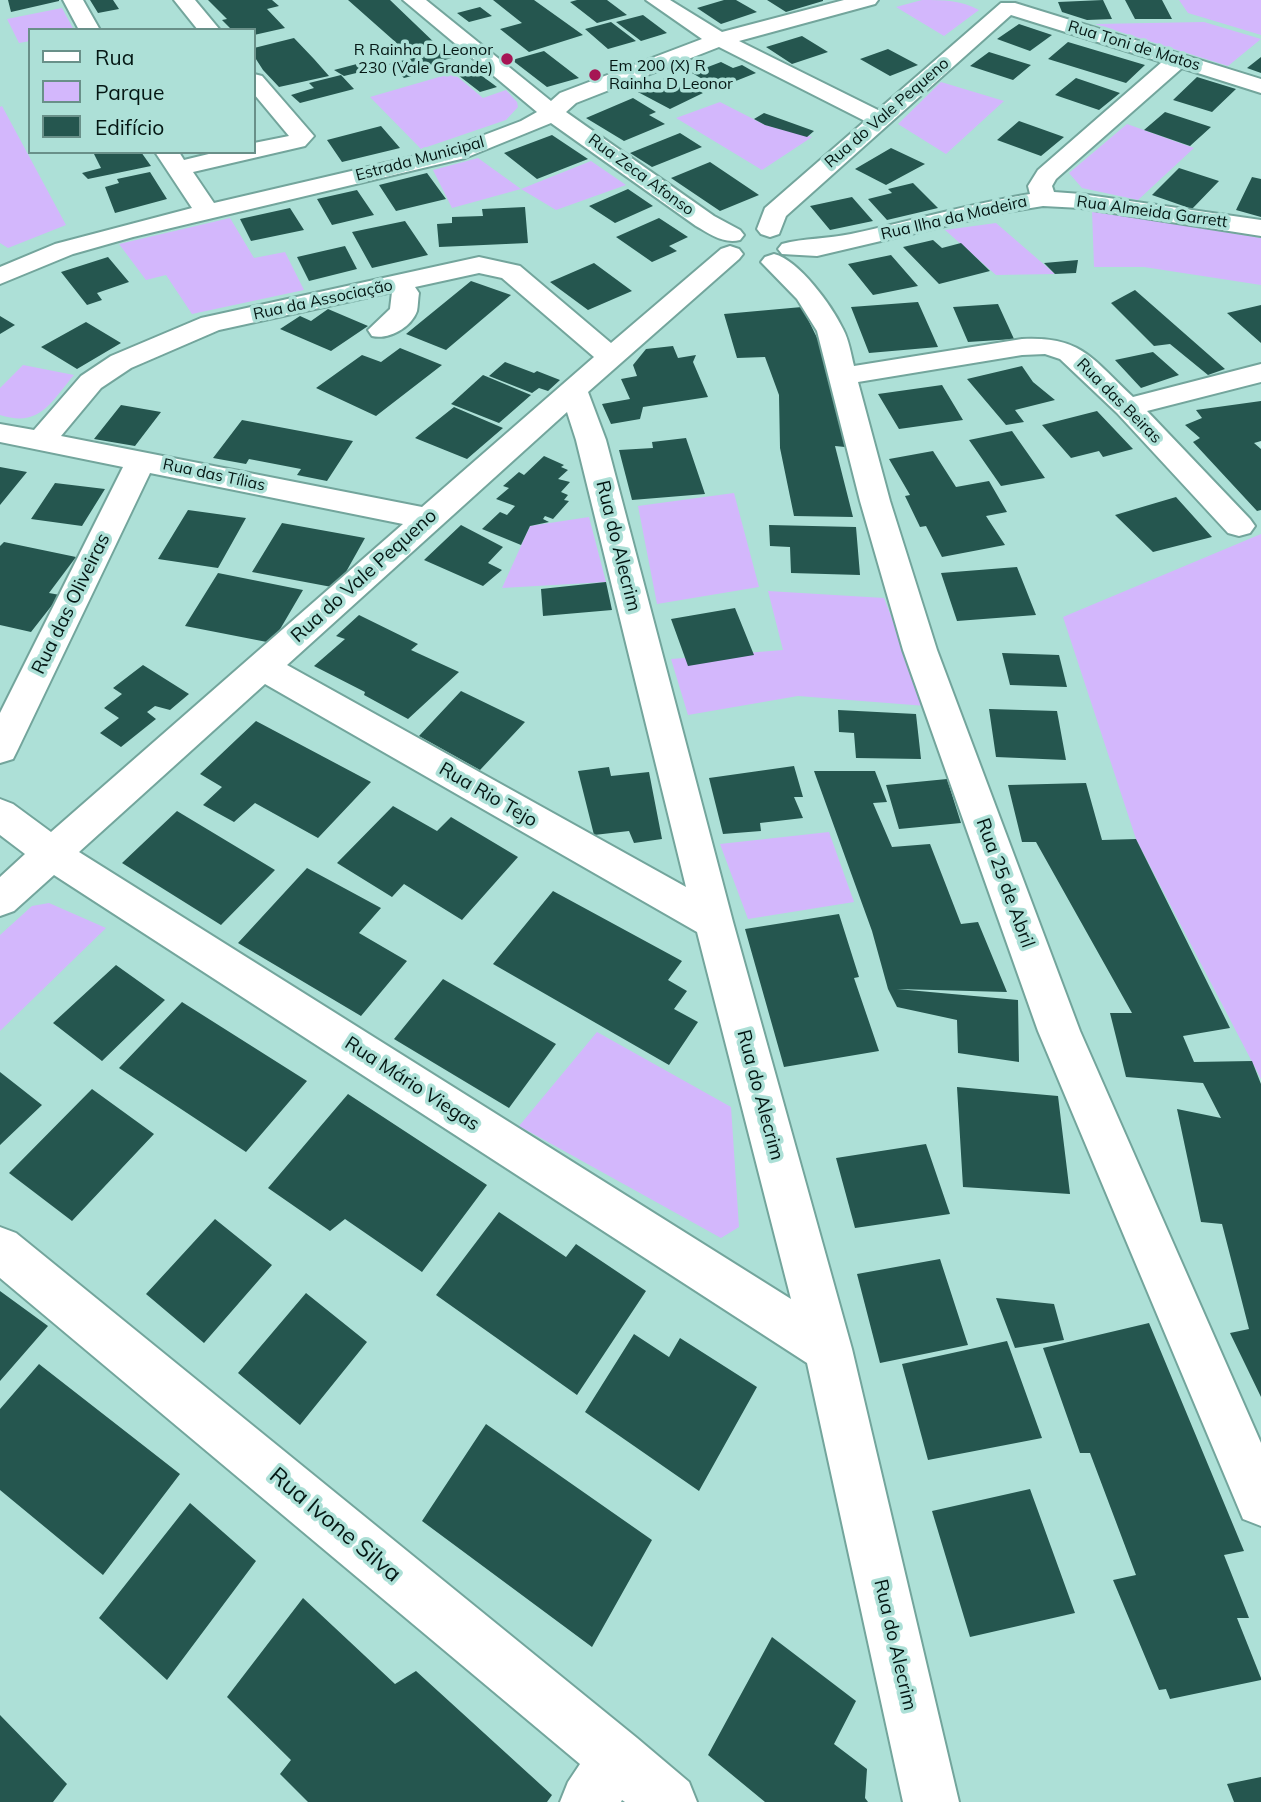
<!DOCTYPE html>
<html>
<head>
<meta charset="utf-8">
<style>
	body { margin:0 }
	#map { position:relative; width:1261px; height:1802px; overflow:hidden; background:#ade0d7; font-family:Mulish,sans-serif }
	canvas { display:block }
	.legend { position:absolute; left:28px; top:28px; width:228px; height:126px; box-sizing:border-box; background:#ade0d7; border:2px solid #699089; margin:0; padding:9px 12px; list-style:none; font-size:21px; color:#041714 }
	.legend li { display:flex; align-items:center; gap:14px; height:35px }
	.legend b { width:35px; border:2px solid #699089 }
</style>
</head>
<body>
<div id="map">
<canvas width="1261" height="1802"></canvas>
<ul class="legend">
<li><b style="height:9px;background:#fff"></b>Rua</li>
<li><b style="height:19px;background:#d3b7fc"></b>Parque</li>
<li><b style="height:19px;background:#25564f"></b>Edifício</li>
</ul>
</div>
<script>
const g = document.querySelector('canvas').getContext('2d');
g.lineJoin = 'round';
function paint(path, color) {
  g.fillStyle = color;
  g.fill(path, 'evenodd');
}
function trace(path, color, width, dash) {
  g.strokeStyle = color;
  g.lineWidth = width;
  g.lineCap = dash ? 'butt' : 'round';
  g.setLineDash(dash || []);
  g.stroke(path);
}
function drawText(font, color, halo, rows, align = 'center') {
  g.font = font + ' Mulish,sans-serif';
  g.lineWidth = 7;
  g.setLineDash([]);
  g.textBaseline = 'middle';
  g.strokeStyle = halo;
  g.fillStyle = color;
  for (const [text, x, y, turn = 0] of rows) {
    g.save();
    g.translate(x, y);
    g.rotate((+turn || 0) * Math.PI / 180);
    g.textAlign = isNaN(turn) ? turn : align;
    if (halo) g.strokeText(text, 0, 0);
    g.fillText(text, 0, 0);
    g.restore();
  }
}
const green = new Path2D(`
	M922 0C943 0 961 0 979 10L944 36 896 7Z
	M1179 0H1261V35L1188 13Z
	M62 8 74 30H30V41L19 43 7 19Z
	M1204 22 1261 39 1228 66 1095 24Z
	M453 73 483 98 506 90 517 102 518 107 506 120 421 149 370 97Z
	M941 82 1004 101 946 154 898 124Z
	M720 102 765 125 812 137 762 170 676 118Z
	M2 106 66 225 8 248 0 243V107Z
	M1127 124 1194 148 1138 200 1082 188 1069 173Z
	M478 158 521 189 591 161 626 185 556 210 521 189 452 208 433 170Z
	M1092 210 1261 238V285L1144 267H1094Z
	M230 218 254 258 285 252 304 290 192 314 166 275 146 280 119 244Z
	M996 223 1055 274 996 275 945 230Z
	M23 365 74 375C51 402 40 428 0 415V388Z
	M734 493 759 587 657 604 638 506Z
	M589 517 606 582 502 588 530 526Z
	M1261 534V1079L1136 839 1063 617Z
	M768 591 884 598 926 706 798 696 688 715 671 659 783 650Z
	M829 832 854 902 748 919 720 844Z
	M49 903 106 928 0 1031V935L32 906Z
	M597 1032 731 1107 739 1227 721 1238 519 1126Z`);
const building = new Path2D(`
	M8 0H59V1L11 12Z
	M90 0H113L119 9 98 13Z
	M208 0H272L279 6 267 9 285 28 254 35V30H232L222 20 227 19Z
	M348 0H390L439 47 409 54Z
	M493 0H534L583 35 529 52 500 29 522 23Z
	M577 0H607L627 15 597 23 570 2Z
	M724 0H736L757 12 721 24 697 8Z
	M767 0H823V1L786 12Z
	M1103 0 1112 19 1087 20 1062 12 1058 2Z
	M1125 0H1162L1172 19H1135Z
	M480 7 492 16 469 22 457 13Z
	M643 15 667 33 641 41 616 22Z
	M611 22 636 41 608 49 585 29Z
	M1019 24 1052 35 1030 51 997 39Z
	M802 36 828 52 792 64 766 47Z
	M294 38 314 59 329 76 279 87 263 70 254 56V48Z
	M1068 42 1145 65 1126 83 1048 59Z
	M888 49 918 65 890 76 860 59Z
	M444 50 452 58 433 63 438 69 404 78 389 64Z
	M544 51 579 78 547 87 512 60Z
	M989 52 1031 65 1013 80 970 66Z
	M1261 57V73L1247 68Z
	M372 60 381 67 344 76 334 70Z
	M721 62 733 68 742 65 756 73 718 88 692 73Z
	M474 70 497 87 480 92 458 75Z
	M341 75 354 89 300 103 291 95 314 88 309 83Z
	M670 76 703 93 670 109 636 91Z
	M1197 77 1236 89 1212 112 1173 100Z
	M1076 78 1120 93 1099 110 1055 95Z
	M633 98 656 112 649 115 665 124 624 141 586 118Z
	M1165 112 1211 127 1190 146 1144 130Z
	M764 113 814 131 807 137 765 125 754 119Z
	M1019 121 1064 137 1041 156 997 140Z
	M381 126 400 148 342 162 327 140Z
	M680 133 702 147 652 167 630 153Z
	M552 135 588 159 537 179 504 153Z
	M891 148 925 164 886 185 855 169Z
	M93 152H141L151 166 88 179 82 173 101 168Z
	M710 162 759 195 720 211 671 178Z
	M1179 168 1219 181 1192 209 1152 195Z
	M150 172 167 199 115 213 105 187 119 183 117 179Z
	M427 173 446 199 396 211 379 185Z
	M1252 177 1261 179V217L1236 210Z
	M913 183 938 208 887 220 868 199 892 193 888 189Z
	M628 189 653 206 615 223 589 206Z
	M357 190 374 215 332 225 317 199Z
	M852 197 873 221 830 230 810 206Z
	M525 207 528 243 439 247 437 224 452 223V217L483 216 482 209Z
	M290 208 304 230 251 241 240 219Z
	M659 218 688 237 669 246 677 251 652 262 616 237Z
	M405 221 428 255 372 268 352 232Z
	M933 240 942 248 961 243 990 271 939 284 903 247Z
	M345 246 357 269 309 281 297 257Z
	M891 255 918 286 873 295 848 264Z
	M108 257 129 282 97 293 102 300 87 305 61 272Z
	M1078 260 1076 273 1055 274 1044 263Z
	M594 263 632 291 588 310 550 282Z
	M471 281 511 295 446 350 406 334Z
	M1135 290 1225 369 1208 375 1170 344 1154 346 1111 303Z
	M918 302 938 347 869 353 851 307Z
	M998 304 1014 339 968 342 953 307Z
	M1261 305V343L1227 313Z
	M802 307 822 348 845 447 835 446 853 517 794 516 780 448 779 395 765 357 737 358 724 314Z
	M328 309 368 326 331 351 280 329 300 316 311 321Z
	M0 316 15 325 0 334Z
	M86 322 121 343 77 369 41 347Z
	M673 346 678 358 696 355 693 362 708 397 643 407 640 419 611 424 602 404 630 399 621 379 637 376 633 365 646 349Z
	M400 348 442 365 376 416 316 388 362 355 381 362Z
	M1153 352 1179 375 1141 388 1115 360Z
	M505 362 534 373 537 371 560 380 548 391 539 388 532 393 489 376Z
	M1022 366 1033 382 1055 400 1015 410 1024 422 1006 425 967 379Z
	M483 375 531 395 499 423 451 404Z
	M942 385 963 420 899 429 878 394Z
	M1261 401V441L1254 443 1261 449V510L1257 511 1193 442 1200 438 1185 425 1202 418 1196 410Z
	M121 405 161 412 135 446 94 439Z
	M454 407 503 428 467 459 415 438Z
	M1097 411 1133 449 1103 457 1099 451 1071 458 1042 425Z
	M242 420 353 441 327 481 297 475 301 469 249 459 246 464 213 458Z
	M1012 431 1045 478 1001 486 969 440Z
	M686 438 705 494 632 500 619 450 653 448 652 442Z
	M933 451 956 487 989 481 1007 512 986 516 1005 545 942 557 926 526 920 527 905 496 910 495 889 459Z
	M544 456 564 465 561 467 568 470 558 479 570 482 561 492 568 495 564 500 569 501 553 519 545 516 543 519 549 522 530 526 521 545 482 529 500 512 507 515 515 506 496 499 509 488 503 486 519 472 524 475Z
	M0 467 27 472 0 505Z
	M55 483 105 489 82 526 31 519Z
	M1176 497 1212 537 1153 552 1115 515Z
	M188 510 246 518 218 568 158 559Z
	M282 523 365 538 337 588 252 572Z
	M461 525 503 547 488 563 502 570 483 586 424 560Z
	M769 525 856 527 860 575 791 573 790 547 770 546Z
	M4 542 76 557 49 593 60 595 31 632 0 625V546Z
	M1017 567 1036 615 957 621 941 573Z
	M218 573 303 590 272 643 185 626Z
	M606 582 612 610 543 616 541 589Z
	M735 608 754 655 688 666 671 619Z
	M359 615 418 644 411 650 459 672 408 719 364 695 365 692 314 666 345 639 336 636Z
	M1002 653 1059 655 1067 687 1010 685Z
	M143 665 189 694 170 710 155 706 147 712 156 719 121 747 100 733 119 718 104 708 122 694 113 688Z
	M461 691 525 722 480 770 419 736Z
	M989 709 1057 711 1066 760 996 757Z
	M838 710 916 714 921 759 856 758 854 733 839 732Z
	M256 721 371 782 318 838 255 803 234 822 203 805 222 787 200 774Z
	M794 766 803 797H794L803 818 760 823 761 831 723 834 709 778Z
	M609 767 611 776 649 772 662 839 634 843 629 831 594 835 578 771Z
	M814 771H875L887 802 873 803 892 847 930 844 961 924 978 922 1007 992 897 989 1018 1000 1019 1062 958 1053 957 1020 897 1007 888 989 872 931Z
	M947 779 961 823 899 829 886 785Z
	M1086 783 1102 840 1136 839 1230 1028 1183 1036 1194 1062 1252 1061 1261 1084V1397L1230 1333 1249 1329 1222 1224 1201 1222 1177 1109 1221 1118 1203 1083 1126 1077 1110 1013H1132L1036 842H1022L1008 785Z
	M393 806 437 831 451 817 518 857 462 920 404 884 392 897 337 863Z
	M177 811 275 870 221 925 122 863Z
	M307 868 381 908 359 933 407 961 361 1016 238 943Z
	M553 891 682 961 668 980 687 991 674 1009 698 1022 669 1065 493 964Z
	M839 914 859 977 854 978 879 1051 784 1067 745 929Z
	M116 965 165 1000 102 1061 53 1023Z
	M443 979 556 1044 509 1108 394 1039Z
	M182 1002 307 1081 246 1152 119 1068Z
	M0 1072 42 1105 0 1145Z
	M957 1087 1058 1096 1070 1194 963 1187Z
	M92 1089 154 1134 72 1221 9 1173Z
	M348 1094 487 1185 422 1272 345 1219 330 1231 268 1188Z
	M926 1144 950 1214 855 1228 836 1158Z
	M499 1212 566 1257 576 1244 646 1291 577 1395 436 1295Z
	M215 1219 272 1265 204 1343 146 1294Z
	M940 1259 968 1345 880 1363 857 1274Z
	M0 1291 48 1326 0 1381Z
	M306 1293 367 1342 300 1425 238 1373Z
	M996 1298 1054 1304 1064 1340 1015 1348Z
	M1149 1323 1244 1551 1224 1555 1249 1618H1237L1261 1678V1680L1170 1699 1166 1689 1159 1690 1113 1580 1136 1575 1090 1453H1080L1043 1348Z
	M634 1334 669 1357 680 1338 757 1387 699 1491 585 1412Z
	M1007 1341 1042 1438 928 1460 902 1364Z
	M39 1364 180 1474 103 1575 0 1490V1409Z
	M486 1424 652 1540 592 1647 422 1521Z
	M1030 1489 1075 1613 970 1637 932 1511Z
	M190 1503 256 1561 167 1680 99 1618Z
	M303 1598 395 1684 416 1671 552 1795 547 1802H308L280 1774 291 1760 227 1697Z
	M772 1637 856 1701 834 1744 867 1769 865 1798 868 1802H765L708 1755Z
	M0 1715 67 1784 53 1802H0Z
	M1261 1777V1802H1234L1227 1784Z`);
const minor = new Path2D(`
	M63 0H83L100 30H79Z
	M174 0H195L220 30H198Z
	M403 0H426L551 101 560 93 702 39 646 0H670L722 32 844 0H878L875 4 739 41 878 110 1001 3H1015L1261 79V93L1182 68 1056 179 1052 186 1054 192 1081 194 1261 220V236L1081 208 1043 206 1000 213 817 256 782 254 778 249 782 244C804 238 828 239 851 234 911 221 969 204 1030 194L1028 186 1038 170 1162 62 1011 15 786 216 779 234 770 237 761 234 757 229 765 208 865 121 719 47 576 103 566 112 714 216 740 230 744 235 740 240C723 244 710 234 696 226L551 123 465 158 133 237 73 254 0 284V267L55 244 192 208 155 152H179L184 160 217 152H254V143L289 136 254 94V74L262 76 314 136 305 146 193 172 214 203 450 148 521 121 537 112Z
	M730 246 739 249 743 254 739 259 588 392 606 440 733 922 852 1349 959 1802H903L807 1363 54 875 14 911 0 916V877L25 854 0 835V799L13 804 51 832 403 524 150 473 18 749 13 759 0 763V713L123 467 0 442V424L34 430 81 376 111 356 201 318 479 257 520 266 611 343 721 249ZM479 273 502 278 594 357 422 507 61 436 101 388 131 368 219 330 392 292 390 309 368 330 372 336C388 340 411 328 417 311 418 306 418 299 419 293L415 287ZM567 412 576 440 686 887 287 665ZM265 684 697 932 791 1299 79 852Z
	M774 254C799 260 832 306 843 329 849 340 851 354 854 366L1022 339C1082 336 1092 359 1133 397L1261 364V382L1147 411 1250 519 1255 526 1250 533 1239 536 1228 533 1117 413 1060 359 1045 354 1022 355 858 382 890 501 937 650 1080 1031 1261 1443V1526L1243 1519 1038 1031 903 650 860 501 817 331 797 299 761 262 765 257Z
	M0 1227 16 1233 637 1738 689 1782 697 1802H625L622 1800 621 1802H560L568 1782 580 1764 0 1278Z`);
const markers = [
	[507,59,7,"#a61554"],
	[595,75,7,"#a61554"]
];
const farStreetnames = [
	["Rua Toni de Matos",1134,46,17],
	["Rua do Vale Pequeno",887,113,-41],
	["Estrada Municipal",420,159,-15],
	["Rua Zeca Afonso",641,175,36],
	["Rua Almeida Garrett",1152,212,8],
	["Rua Ilha da Madeira",954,218,-13],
	["Rua da Associação",323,300,-12],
	["Rua das Beiras",1119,401,45],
	["Rua das Tílias",214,475,12]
];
const farPoinames = [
	["R Rainha D Leonor",493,50],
	["230 (Vale Grande)",493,68],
	["Em 200 (X) R",609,66,"left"],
	["Rainha D Leonor",609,84,"left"]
];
const streetNames = [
	["Rua do Alecrim",618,546,76],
	["Rua do Vale Pequeno",364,576,-42],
	["Rua das Oliveiras",71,604,-64],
	["Rua Rio Tejo",488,795,30],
	["Rua 25 de Abril",1005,883,70],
	["Rua Mário Viegas",412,1084,33],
	["Rua do Alecrim",760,1095,75],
	["Rua do Alecrim",895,1645,77]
];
const nearStreetnames = [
	["Rua Ivone Silva",335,1525,40]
];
paint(green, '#d3b7fc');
paint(building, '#25564f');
trace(minor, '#73a59c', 4);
paint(minor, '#fff');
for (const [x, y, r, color] of markers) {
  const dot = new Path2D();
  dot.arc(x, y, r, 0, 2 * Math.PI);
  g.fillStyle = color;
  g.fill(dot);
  trace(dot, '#ade0d7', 2.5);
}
drawText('16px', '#041714', '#ade0d7', farStreetnames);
drawText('16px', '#041714', '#ade0d7', farPoinames, 'right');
drawText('19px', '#041714', '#ade0d7', streetNames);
drawText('23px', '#041714', '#ade0d7', nearStreetnames);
</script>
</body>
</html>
